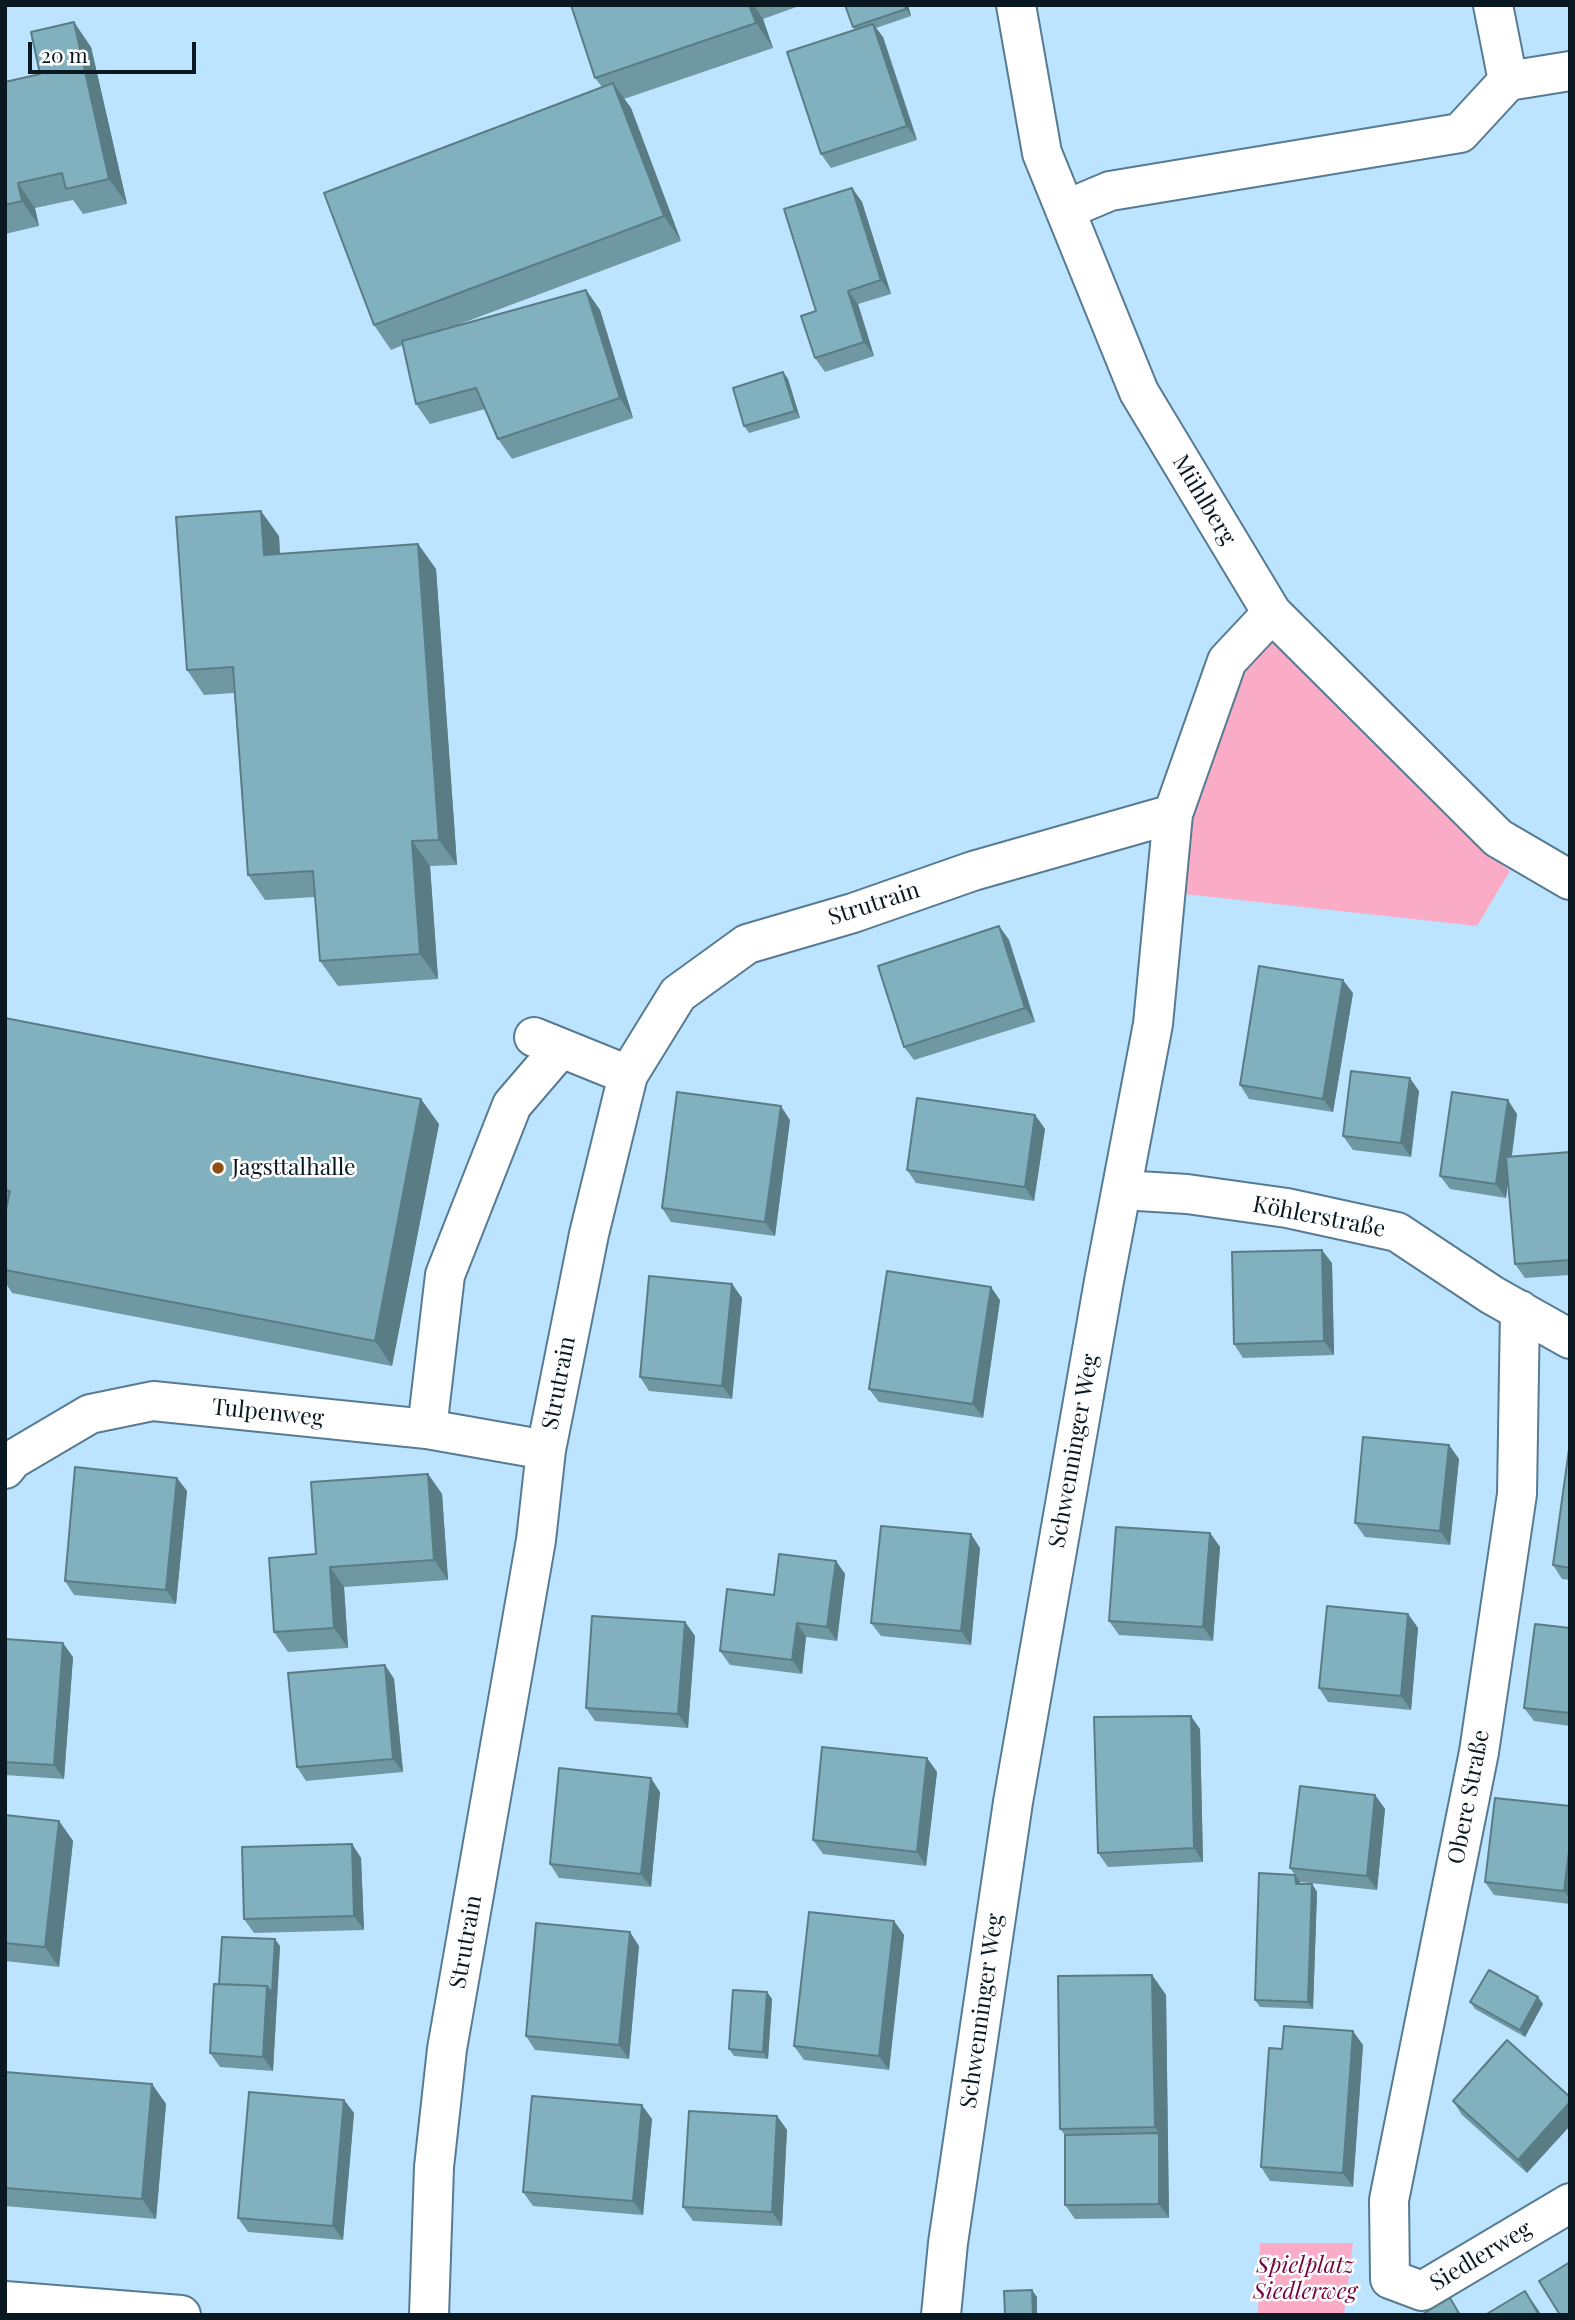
<!DOCTYPE html>
<html>
<head>
<meta charset="utf-8">
<style>
	body { margin:0 }
	#map { position:relative; width:1575px; height:2320px; overflow:hidden; background:#bde4fe; font-family:"Playfair Display",serif }
	canvas { display:block }
	.frame { position:absolute; inset:0; border:7px solid #0a1821; pointer-events:none }
	.scale { position:absolute; left:28px; top:42px; width:168px; height:32px; box-sizing:border-box; border:4px solid #0a1821; border-top:0; padding-left:9px; font-size:21px; line-height:24px; white-space:nowrap; color:#0a1821; -webkit-text-stroke:5px #fff; paint-order:stroke }
</style>
</head>
<body>
<div id="map">
<canvas width="1575" height="2320"></canvas>
<div class="frame"></div>
<div class="scale">20 m</div>
</div>
<script>
const g = document.querySelector('canvas').getContext('2d');
g.lineJoin = 'round';
function paint(path, color) {
  g.fillStyle = color;
  g.fill(path, 'evenodd');
}
function trace(path, color, width, dash) {
  g.strokeStyle = color;
  g.lineWidth = width;
  g.lineCap = dash ? 'butt' : 'round';
  g.setLineDash(dash || []);
  g.stroke(path);
}
function drawText(font, color, halo, rows, align = 'center') {
  g.font = font + ' "Playfair Display",serif';
  g.lineWidth = 5;
  g.setLineDash([]);
  g.textBaseline = 'middle';
  g.strokeStyle = halo;
  g.fillStyle = color;
  for (const [text, x, y, turn = 0] of rows) {
    g.save();
    g.translate(x, y);
    g.rotate((+turn || 0) * Math.PI / 180);
    g.textAlign = isNaN(turn) ? turn : align;
    if (halo) g.strokeText(text, 0, 0);
    g.fillText(text, 0, 0);
    g.restore();
  }
}
const green = new Path2D(`
	M1271 635 1482 849 1510 871 1477 926 1184 894 1190 813 1230 680Z
	M1260 2243H1353L1344 2315H1258Z`);
const minor = new Path2D(`
	M1016 5 1042 153 1139 392 1272 613 1498 838 1570 880
	M1508 81 1570 71
	M1065 210 1110 191 1460 133 1508 81 1493 5
	M534 1037 628 1075
	M1122 1190 1187 1194 1287 1208 1397 1232 1492 1295 1570 1339
	M1520 1310 1517 1494 1479 1752 1389 2200 1390 2279 1422 2291 1570 2203
	M427 1429 445 1275 512 1105 560 1049
	M5 1469 12 1460 90 1414 153 1401 427 1429 546 1450
	M5 2301 181 2315
	M429 2315 434 2167 447 2049 536 1540 546 1450 589 1234 628 1075 678 994 747 944 853 913 973 871 1173 814
	M941 2315 948 2243 1013 1802 1104 1281 1153 1024 1173 814 1227 661 1272 613`);
const wall = new Path2D(`
	M571 5H802L763 19 773 48 624 99 631 108 681 241 452 327 586 290 600 310 633 418 512 459 498 439 485 409 430 424 416 404 403 345 391 350 374 325 602 87 595 78Z
	M908 5 911 16 876 28 883 37 917 140 831 168 821 154 855 30 853 27Z
	M91 47 127 204 83 214 73 200 35 208 39 226 5 234V82L40 74Z
	M852 188 862 202 891 294 858 304 874 356 825 372 815 358 816 311Z
	M783 372 788 379 800 418 749 433 744 426Z
	M279 536 280 554 418 544 436 569 457 865 430 866 438 979 338 986 320 961 315 897 265 900 248 875 234 693 204 695 187 670Z
	M999 926 1009 940 1035 1022 914 1060 904 1047Z
	M1353 993 1333 1112 1249 1099 1240 1085Z
	M5 1018 439 1124 392 1366 12 1293 5 1282Z
	M1419 1091 1411 1157 1353 1150 1343 1136Z
	M1517 1114 1512 1156 1570 1152V1275L1525 1278 1515 1264 1508 1184 1506 1198 1450 1189 1440 1176Z
	M1035 1115 1045 1129 1034 1201 916 1183 907 1170Z
	M790 1120 775 1236 671 1222 662 1208Z
	M1332 1263 1334 1355 1243 1358 1234 1344Z
	M732 1284 742 1298 732 1399 649 1391 640 1377Z
	M1000 1300 983 1418 879 1402 869 1389Z
	M1570 1442V1580L1562 1579 1553 1565Z
	M1449 1445 1459 1459 1450 1545 1365 1537 1355 1523Z
	M428 1474 442 1494 448 1580 344 1587 348 1648 288 1652 274 1632 316 1554Z
	M177 1478 187 1491 176 1604 74 1595 65 1581Z
	M1210 1533 1220 1547 1213 1641 1119 1635 1109 1621Z
	M980 1548 971 1645 881 1636 871 1623Z
	M836 1561 845 1574 837 1641 806 1637 802 1674 730 1665 720 1651 774 1595Z
	M1408 1614 1418 1628 1411 1710 1328 1702 1319 1688Z
	M685 1622 695 1636 688 1728 595 1721 586 1708Z
	M1570 1628V1726L1534 1721 1524 1708Z
	M5 1639 73 1657 64 1779 5 1775Z
	M385 1665 394 1679 403 1772 306 1781 297 1767Z
	M1200 1729 1203 1862 1108 1867 1098 1853Z
	M927 1758 937 1772 926 1866 823 1854 813 1840Z
	M660 1792 651 1887 559 1878 550 1864Z
	M1375 1795 1385 1809 1377 1890 1300 1882V1884H1312L1317 1892 1313 2009 1260 2007 1255 2000 1295 1875 1290 1868Z
	M1570 1806V1904L1494 1895 1485 1882Z
	M5 1815 59 1821 73 1841 59 1967 5 1961Z
	M352 1844 361 1858 364 1930 254 1933 244 1919Z
	M894 1921 904 1935 889 2070 804 2060 794 2046Z
	M280 1946 273 2071 220 2067 210 2053 219 1984Z
	M639 1946 629 2059 535 2050 526 2036Z
	M1152 1975 1166 1995 1169 2218 1075 2219 1065 2205V2135L1060 2129Z
	M767 1992 772 1999 768 2059 734 2056 729 2049Z
	M1470 2002 1543 2004 1525 2037 1475 2009Z
	M1507 2040 1527 2173 1462 2115 1453 2101Z
	M1363 2045 1353 2187 1270 2181 1261 2167 1282 2049Z
	M5 2072 152 2084 166 2104 156 2219 5 2206Z
	M344 2100 354 2113 343 2240 248 2232 238 2218Z
	M777 2116 787 2130 782 2226 693 2221 683 2207Z
	M652 2119 643 2215 533 2206 523 2192Z`);
const shadedWall = new Path2D(`
	M749 5H754L763 19 773 48 756 23Z
	M905 5H908L911 16 906 9Z
	M74 22 91 47 127 204 109 179Z
	M873 24 883 37 917 140 907 126Z
	M613 83 631 108 681 241 664 216Z
	M18 183 35 208 39 226 22 201Z
	M852 188 862 202 891 294 881 280Z
	M586 290 600 310 633 418 620 398Z
	M848 291 858 304 874 356 864 342Z
	M783 372 788 379 800 418 795 411Z
	M261 511 279 536 281 580 264 555Z
	M418 544 436 569 457 865 439 840Z
	M412 841 430 866 438 979 420 954Z
	M999 926 1009 940 1035 1022 1025 1008Z
	M1343 980 1353 993 1333 1112 1323 1099Z
	M1410 1078 1419 1091 1411 1157 1401 1143Z
	M421 1099 439 1124 392 1366 375 1341Z
	M1508 1100 1517 1114 1506 1198 1496 1184Z
	M781 1106 790 1120 775 1236 765 1222Z
	M1035 1115 1045 1129 1034 1201 1025 1187Z
	M1322 1250 1332 1263 1334 1355 1324 1341Z
	M732 1284 742 1298 732 1399 722 1386Z
	M991 1287 1000 1300 983 1418 973 1404Z
	M1449 1445 1459 1459 1450 1545 1440 1531Z
	M428 1474 442 1494 448 1580 434 1560Z
	M177 1478 187 1491 176 1604 166 1590Z
	M1210 1533 1220 1547 1213 1641 1203 1627Z
	M971 1534 980 1548 971 1645 961 1631Z
	M836 1561 845 1574 837 1641 827 1627Z
	M330 1567 344 1587 348 1648 334 1628Z
	M1408 1614 1418 1628 1411 1710 1401 1696Z
	M685 1622 695 1636 688 1728 678 1714Z
	M797 1623 806 1637 802 1674 792 1660Z
	M63 1643 73 1657 64 1779 54 1765Z
	M385 1665 394 1679 403 1772 393 1759Z
	M1191 1716 1200 1729 1203 1862 1194 1848Z
	M927 1758 937 1772 926 1866 917 1852Z
	M651 1778 660 1792 651 1887 641 1874Z
	M1375 1795 1385 1809 1377 1890 1367 1876Z
	M59 1821 73 1841 59 1967 45 1947Z
	M1570 1843V1899L1564 1891Z
	M352 1844 361 1858 364 1930 354 1916Z
	M1295 1875 1300 1882 1301 1891 1296 1884Z
	M1312 1884 1317 1892 1313 2009 1308 2002Z
	M894 1921 904 1935 889 2070 879 2056Z
	M630 1932 639 1946 629 2059 619 2045Z
	M275 1939 280 1946 273 2071 263 2057 267 1986Z
	M1152 1975 1166 1995 1168 2147 1155 2127Z
	M767 1992 772 1999 768 2059 763 2052Z
	M1538 1997 1543 2004 1525 2037 1520 2030Z
	M1353 2031 1363 2045 1353 2187 1343 2173Z
	M152 2084 166 2104 156 2219 142 2199Z
	M344 2100 354 2113 343 2240 333 2226Z
	M1570 2102V2126L1527 2173 1518 2160Z
	M642 2105 652 2119 643 2215 633 2201Z
	M777 2116 787 2130 782 2226 772 2212Z
	M1159 2133 1168 2147 1169 2218 1159 2204Z
	M1032 2290 1037 2297V2315H1033Z
	M1525 2291 1539 2311 1541 2315H1539Z`);
const building = new Path2D(`
	M571 5H749L756 23 595 78Z
	M845 5H905L906 9 853 27Z
	M74 22 109 179 66 189 62 173 18 183 22 201 5 205V82L40 74 31 32Z
	M873 24 907 126 821 154 787 52Z
	M613 83 664 216 374 325 324 193Z
	M852 188 881 280 848 291 864 342 815 358 801 316 816 311 784 209Z
	M586 290 620 398 498 439 476 388 416 404 402 341Z
	M783 372 795 411 744 426 733 388Z
	M261 511 264 555 418 544 439 840 412 841 420 954 320 961 313 871 248 875 233 667 187 670 176 517Z
	M999 926 1025 1008 904 1047 878 966Z
	M1259 966 1343 980 1323 1099 1240 1085Z
	M5 1018 421 1099 375 1341 5 1270V1214L10 1191 5 1190Z
	M1351 1071 1410 1078 1401 1143 1343 1136Z
	M677 1092 781 1106 765 1222 662 1208Z
	M1452 1092 1508 1100 1496 1184 1440 1176Z
	M917 1098 1035 1115 1025 1187 907 1170Z
	M1570 1152V1260L1515 1264 1506 1157Z
	M1322 1250 1324 1341 1234 1344 1232 1252Z
	M887 1271 991 1287 973 1404 869 1389Z
	M649 1276 732 1284 722 1386 640 1377Z
	M1363 1437 1449 1445 1440 1531 1355 1523Z
	M1570 1442V1568L1553 1565Z
	M75 1467 177 1478 166 1590 65 1581Z
	M428 1474 434 1560 330 1567 334 1628 274 1632 269 1558 316 1554 311 1482Z
	M881 1526 971 1534 961 1631 871 1623Z
	M1116 1527 1210 1533 1203 1627 1109 1621Z
	M779 1554 836 1561 827 1627 797 1623 792 1660 720 1651 727 1589 774 1595Z
	M1327 1606 1408 1614 1401 1696 1319 1688Z
	M592 1616 685 1622 678 1714 586 1708Z
	M1535 1624 1570 1628V1713L1524 1708Z
	M5 1639 63 1643 54 1765 5 1762Z
	M385 1665 393 1759 297 1767 288 1673Z
	M1191 1716 1194 1848 1098 1853 1094 1717Z
	M822 1747 927 1758 917 1852 813 1840Z
	M559 1768 651 1778 641 1874 550 1864Z
	M1300 1786 1375 1795 1367 1876 1290 1868Z
	M1495 1798 1570 1806V1843L1564 1891 1485 1882Z
	M5 1815 59 1821 45 1947 5 1943Z
	M352 1844 354 1916 244 1919 242 1847Z
	M1259 1873 1295 1875 1296 1884H1312L1308 2002 1255 2000Z
	M809 1912 894 1921 879 2056 794 2046Z
	M536 1923 630 1932 619 2045 526 2036Z
	M222 1937 275 1939 272 1993 267 1986 219 1984Z
	M1489 1970 1538 1997 1520 2030 1470 2002Z
	M1152 1975 1155 2127 1060 2129 1058 1976Z
	M214 1984 267 1986 263 2057 210 2053Z
	M733 1990 767 1992 763 2052 729 2049Z
	M1284 2026 1353 2031 1343 2173 1261 2167 1269 2048 1282 2049Z
	M1507 2040 1570 2097V2102L1518 2160 1453 2101Z
	M5 2072 152 2084 142 2199 5 2188Z
	M249 2092 344 2100 333 2226 238 2218Z
	M532 2096 642 2105 633 2201 523 2192Z
	M689 2111 777 2116 772 2212 683 2207Z
	M1159 2133V2204L1065 2205V2135Z
	M1570 2262V2315H1560L1539 2281Z
	M1032 2290 1033 2315H1005L1004 2291Z
	M1525 2291 1539 2315H1485Z
	M1450 2298 1460 2315H1421Z`);
const markers = [
	[218,1168,7,"#8e4e15"]
];
const streetNames = [
	["Mühlberg",1204,500,59],
	["Strutrain",874,904,-18],
	["Köhlerstraße",1319,1217,11],
	["Strutrain",559,1383,-79],
	["Tulpenweg",268,1413,6],
	["Schwenninger Weg",1074,1451,-80],
	["Obere Straße",1469,1797,-79],
	["Strutrain",466,1942,-80],
	["Schwenninger Weg",982,2011,-82],
	["Siedlerweg",1481,2256,-31]
];
const poiNames = [
	["Jagsttalhalle",232,1168]
];
const parkNames = [
	["Spielplatz",1305,2266],
	["Siedlerweg",1305,2292]
];
paint(green, '#faacc7');
trace(minor, '#577b92', 42);
trace(minor, '#fff', 38);
paint(wall, '#6f98a3');
paint(shadedWall, '#5a7c85');
paint(building, '#81b1be');
trace(building, '#5a7c85', 2);
for (const [x, y, r, color] of markers) {
  const dot = new Path2D();
  dot.arc(x, y, r, 0, 2 * Math.PI);
  g.fillStyle = color;
  g.fill(dot);
  trace(dot, '#fff', 2.5);
}
drawText('23px', '#0a1821', '#fff', streetNames);
drawText('23px', '#0a1821', '#fff', poiNames, 'left');
drawText('italic 23px', '#750640', '#fff', parkNames);
</script>
</body>
</html>
